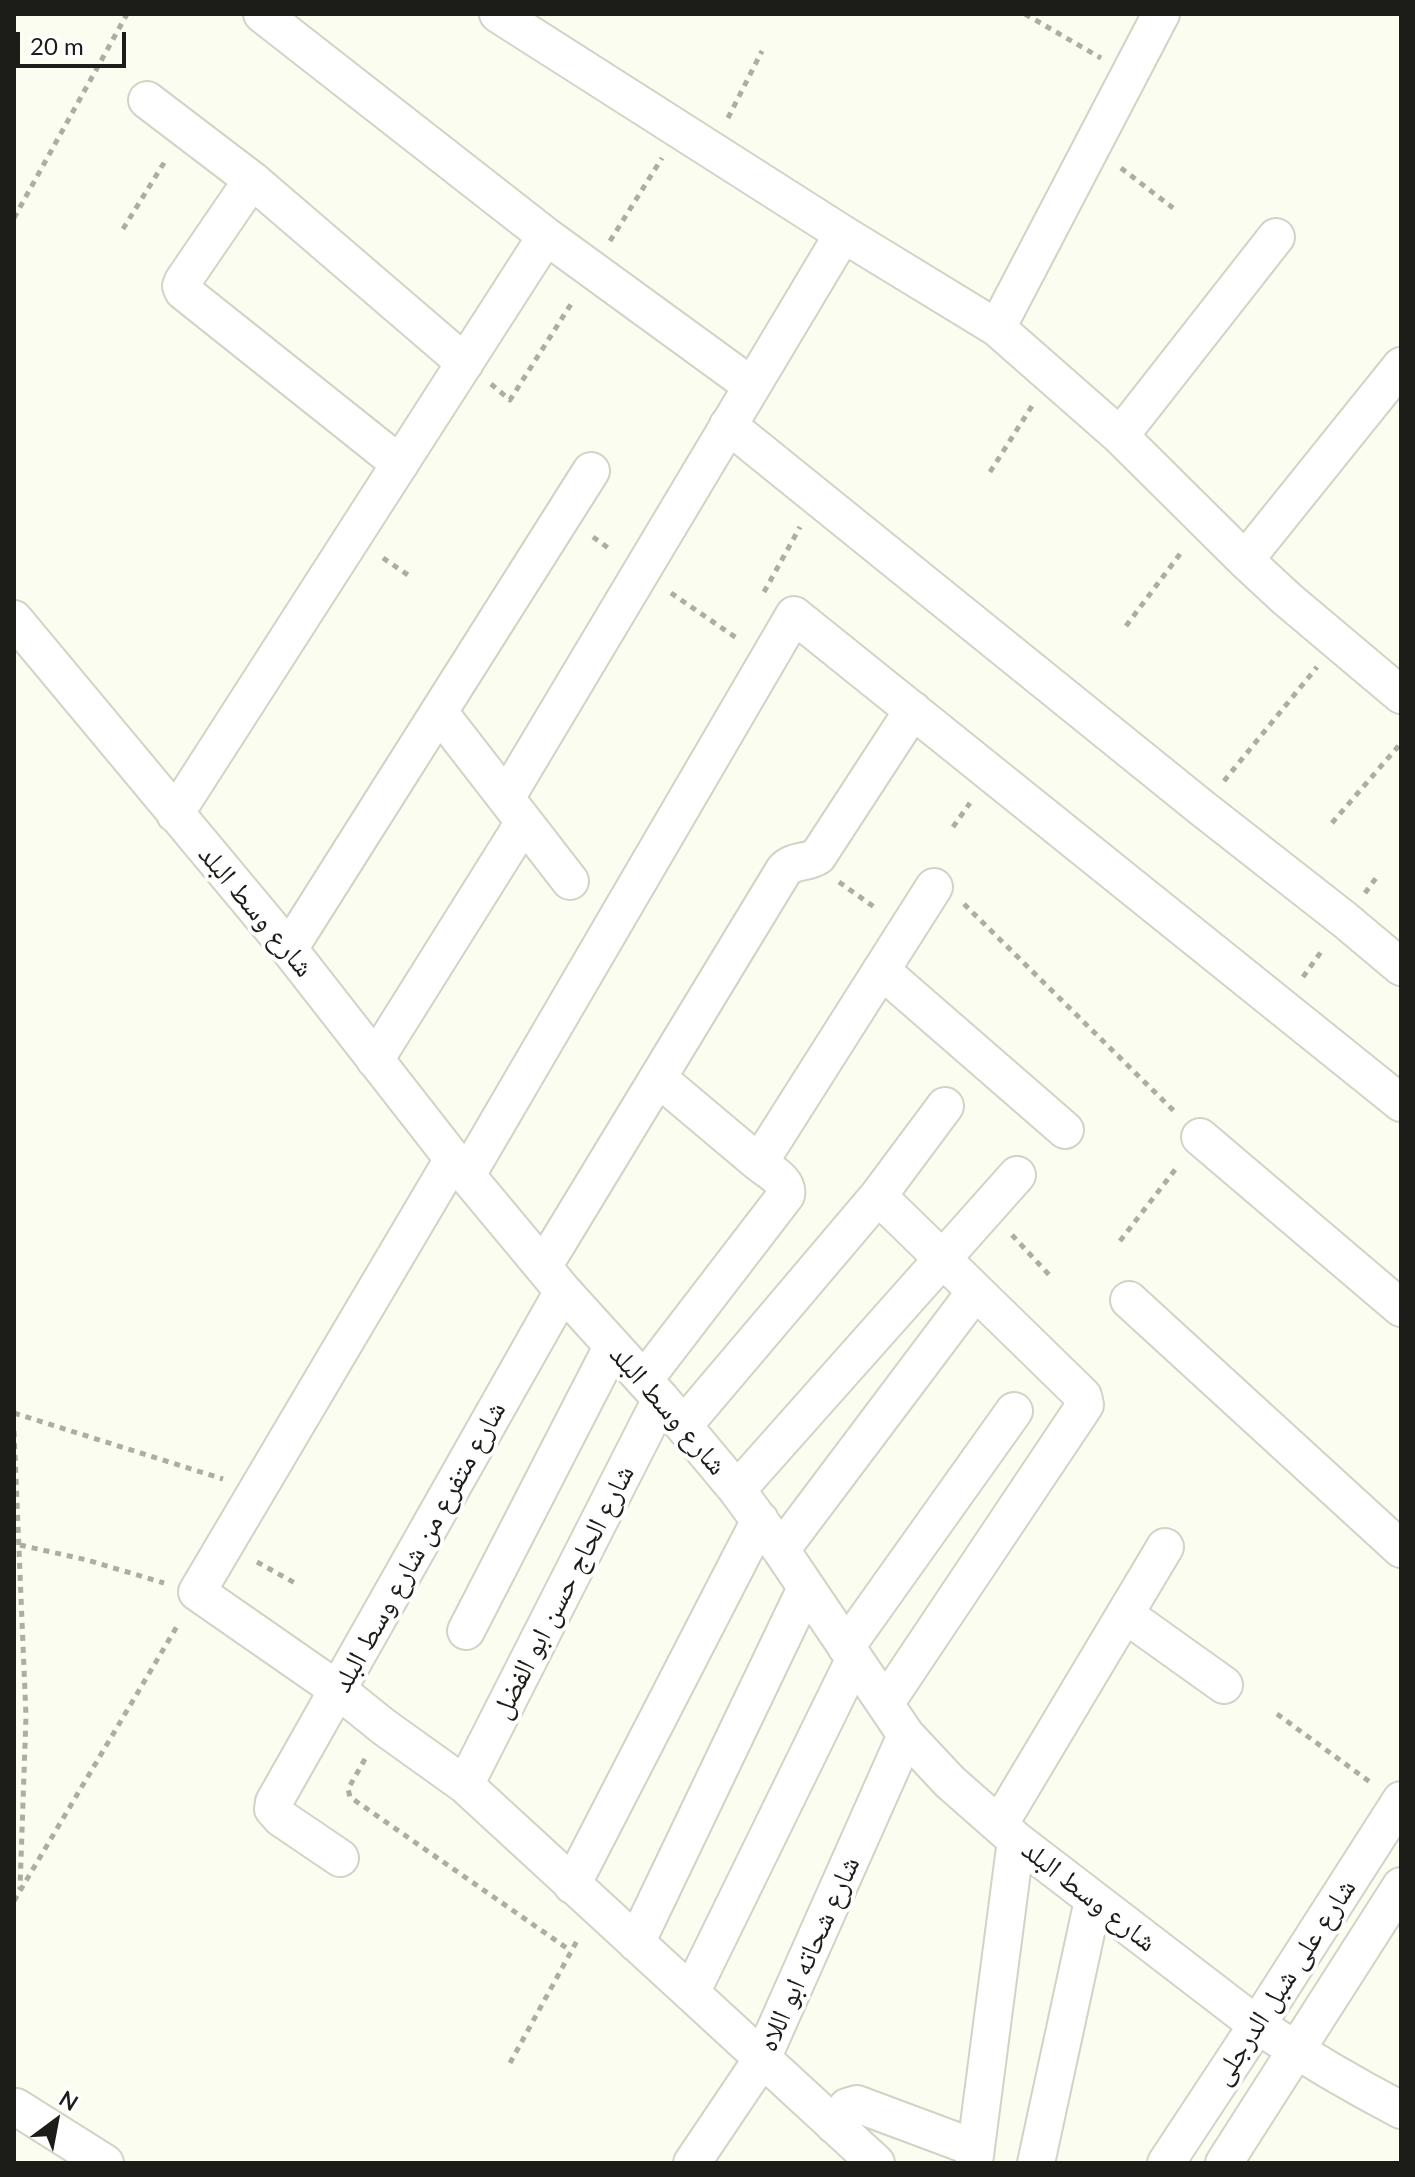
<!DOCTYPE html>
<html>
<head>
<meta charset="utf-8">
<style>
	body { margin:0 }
	#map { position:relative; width:1415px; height:2177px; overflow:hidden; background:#fbfdf0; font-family:Lato,sans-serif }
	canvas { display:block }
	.frame { position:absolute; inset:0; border:16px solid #1c1c18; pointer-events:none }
	.north { position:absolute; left:16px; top:2081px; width:80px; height:80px; -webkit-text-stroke:6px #fff; paint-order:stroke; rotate:32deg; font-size:22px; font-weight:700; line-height:32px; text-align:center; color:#1c1c18 }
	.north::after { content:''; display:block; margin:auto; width:28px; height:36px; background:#1c1c18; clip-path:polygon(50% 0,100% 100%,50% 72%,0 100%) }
	.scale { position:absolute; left:16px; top:32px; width:110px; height:36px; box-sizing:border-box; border:4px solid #1c1c18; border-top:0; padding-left:10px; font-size:24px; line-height:28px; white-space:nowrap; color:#1c1c18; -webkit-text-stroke:6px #fff; paint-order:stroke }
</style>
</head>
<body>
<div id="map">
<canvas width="1415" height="2177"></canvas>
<div class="frame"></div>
<div class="north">N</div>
<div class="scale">20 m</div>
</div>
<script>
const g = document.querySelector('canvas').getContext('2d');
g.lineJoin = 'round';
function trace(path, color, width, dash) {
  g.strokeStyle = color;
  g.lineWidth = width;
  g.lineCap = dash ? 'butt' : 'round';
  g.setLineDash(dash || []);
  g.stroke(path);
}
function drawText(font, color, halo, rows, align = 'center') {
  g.font = font + ' Lato,"Noto Naskh Arabic",sans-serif';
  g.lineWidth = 8;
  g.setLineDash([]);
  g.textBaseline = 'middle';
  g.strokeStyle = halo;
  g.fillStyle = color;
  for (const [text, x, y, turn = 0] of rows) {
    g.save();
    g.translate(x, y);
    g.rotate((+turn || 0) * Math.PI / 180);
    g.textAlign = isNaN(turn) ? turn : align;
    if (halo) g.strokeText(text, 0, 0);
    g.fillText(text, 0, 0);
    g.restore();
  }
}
const path = new Path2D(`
	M1025 14 1101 58
	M728 118 762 51
	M1121 168 1173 208
	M14 218 127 14
	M123 229 167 158
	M610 241 662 158
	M491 384 510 400 573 301
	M990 472 1032 406
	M593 537 611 550
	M383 558 408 575
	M764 592 800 527
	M671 593 738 639
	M1126 626 1183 550
	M1224 781 1317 667
	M1332 823 1401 743
	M953 827 970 803
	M839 882 877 909
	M1365 893 1379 874
	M964 904 1176 1113
	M1303 977 1323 949
	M1012 1235 1052 1278
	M1120 1241 1178 1166
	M14 1413 223 1479
	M14 1431 26 1716 20 1889
	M20 1545 87 1560 164 1583
	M257 1562 295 1583
	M1277 1714 1370 1782
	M365 1759 348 1789 350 1797 571 1951
	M14 1901 179 1623
	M510 2063 578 1939`);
const minor = new Path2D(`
	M262 14 546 236 752 386
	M498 14 843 234 997 328 1120 436 1245 560 1287 599 1401 695
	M147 100 252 180 465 363
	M252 180 183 281 181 286 183 291 400 464
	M997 328 1161 14
	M728 425 1202 808 1345 920 1401 967
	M1120 436 1276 237
	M1245 560 1401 366
	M14 619 289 949 453 1159 563 1291 661 1399 737 1490 781 1550 906 1735 950 1782 1016 1840 1257 2025C1304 2056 1351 2084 1401 2110
	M439 712 570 881
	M506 798 843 234
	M175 814 546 236
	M289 949 591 471
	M881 970 1065 1130
	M375 1060 524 822
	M658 1078 759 1163
	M1200 1137 1401 1308
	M453 1159 197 1592 338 1690 384 1727 465 1785 876 2163
	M467 1175 794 615 1401 1103
	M878 1196 1083 1396 1085 1405 885 1704
	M543 1267 784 870C794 859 806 864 818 856L913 710
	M1129 1300 1401 1549
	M644 1380 786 1195C789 1181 769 1171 759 1163L934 887
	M684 1425 878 1196 945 1106
	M737 1490 1017 1175
	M781 1550 975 1292
	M1126 1615 1224 1685
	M466 1631 612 1347
	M846 1647 1014 1411
	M465 1785 661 1399
	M999 1825 1165 1547
	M340 1858 281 1818 273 1809 274 1802 563 1291
	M572 1885 760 1520
	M636 1943 806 1588
	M691 1993 854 1660
	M16 2107 105 2163
	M834 2125 847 2107 857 2104 975 2148
	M692 2163 762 2059 906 1735
	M974 2163 1016 1840
	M1036 2163 1093 1900
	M1166 2163 1257 2025 1401 1800
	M1224 2163 1401 1886`);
const streetNames = [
	["شارع وسط البلد",256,911,50],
	["شارع وسط البلد",668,1410,49],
	["شارع متفرع من شارع وسط البلد",419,1547,-61],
	["شارع الحاج حسن ابو الفضل",563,1592,-63],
	["شارع وسط البلد",1089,1896,38],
	["شارع شحاته ابو اللاه",809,1954,-66],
	["شارع على شبل الدرجلى",1284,1982,-57]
];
trace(minor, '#d1d3c6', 40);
trace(path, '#acada4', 5, [6, 6]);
trace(minor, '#fff', 36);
drawText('28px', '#1c1c18', '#fff', streetNames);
</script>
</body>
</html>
